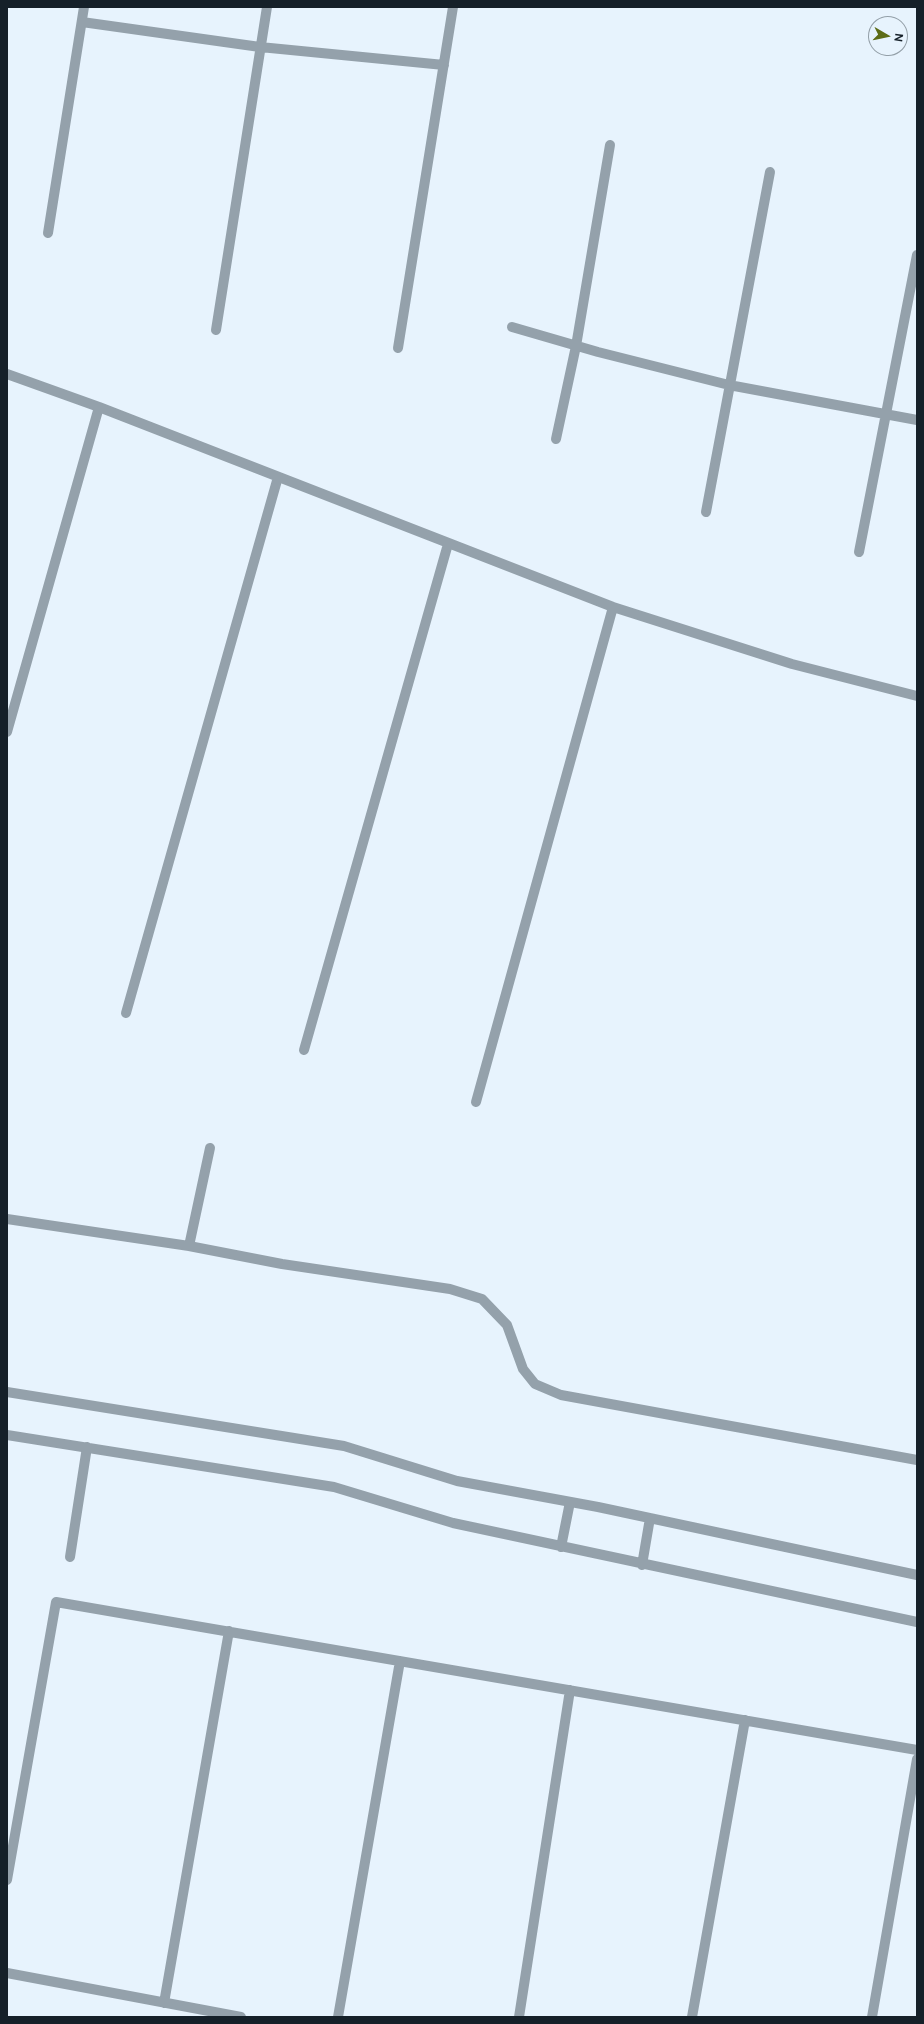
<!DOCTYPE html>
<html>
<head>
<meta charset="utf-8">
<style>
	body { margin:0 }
	#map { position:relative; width:924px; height:2024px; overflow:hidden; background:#e7f3fd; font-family:"Public Sans",sans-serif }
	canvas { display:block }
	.frame { position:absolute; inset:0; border:8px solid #152029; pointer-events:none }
	.north { position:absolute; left:868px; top:16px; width:40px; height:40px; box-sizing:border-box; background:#e7f3fd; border:1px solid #939fa8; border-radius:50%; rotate:99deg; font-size:11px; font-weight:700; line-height:16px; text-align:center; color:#152029 }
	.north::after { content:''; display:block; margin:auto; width:14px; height:18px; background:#5d6c17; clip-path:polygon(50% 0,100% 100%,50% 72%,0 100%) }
</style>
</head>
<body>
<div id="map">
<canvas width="924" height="2024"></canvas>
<div class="frame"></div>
<div class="north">N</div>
</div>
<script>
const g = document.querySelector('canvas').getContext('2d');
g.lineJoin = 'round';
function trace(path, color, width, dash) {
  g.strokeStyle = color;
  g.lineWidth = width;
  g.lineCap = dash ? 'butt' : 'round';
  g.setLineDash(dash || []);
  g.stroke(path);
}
const street = new Path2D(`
	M82 22 260 47 444 65
	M48 233 84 7
	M512 327 598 352 729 385 917 420
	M216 330 267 7
	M398 348 453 7
	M7 374 99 407 613 607 792 664 917 696
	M556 439 576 346 610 145
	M706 512 770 172
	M859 552 917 255
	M7 732 99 407
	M126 1013 278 477
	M304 1050 448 544
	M476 1102 613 607
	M7 1219 189 1246 282 1264 450 1289 482 1299 507 1325 523 1369 535 1384 561 1395 917 1460
	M189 1246 210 1148
	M7 1392 344 1446 457 1481 598 1507 917 1575
	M7 1435 334 1487 453 1523 917 1622
	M561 1547 570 1502
	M70 1557 87 1447
	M642 1565 650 1518
	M7 1880 56 1602 917 1750
	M7 1973 241 2017
	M164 2003 229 1631
	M338 2017 400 1661
	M519 2017 570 1690
	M692 2017 745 1720
	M872 2017 917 1759`);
trace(street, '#94a1ab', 10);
</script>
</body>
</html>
